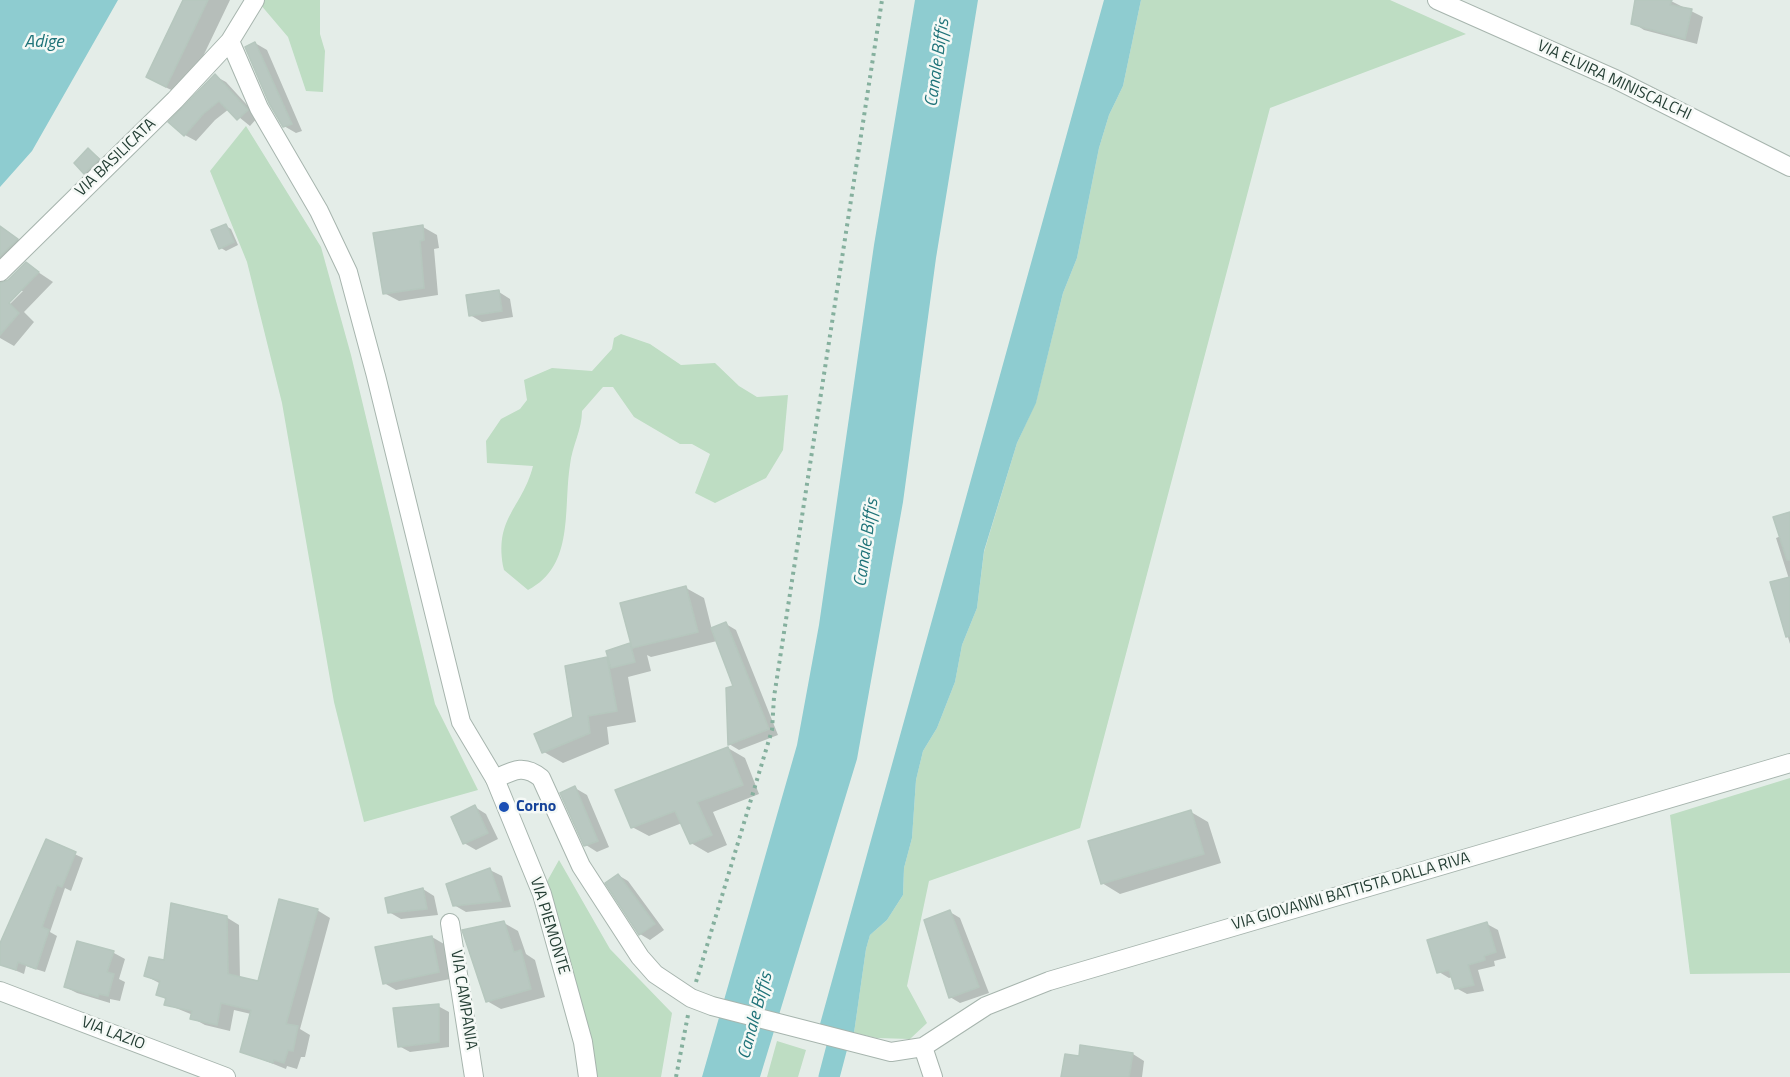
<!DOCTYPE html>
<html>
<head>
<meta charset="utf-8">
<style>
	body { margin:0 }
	canvas { display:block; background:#e4ede8 }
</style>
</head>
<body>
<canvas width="1790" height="1077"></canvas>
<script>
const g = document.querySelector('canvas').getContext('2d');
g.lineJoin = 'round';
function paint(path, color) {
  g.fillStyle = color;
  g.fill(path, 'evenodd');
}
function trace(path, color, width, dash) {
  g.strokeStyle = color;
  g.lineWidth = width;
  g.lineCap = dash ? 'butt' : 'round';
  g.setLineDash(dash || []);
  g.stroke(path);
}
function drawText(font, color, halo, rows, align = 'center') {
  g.font = font + ' "Titillium Web",sans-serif';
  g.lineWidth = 5;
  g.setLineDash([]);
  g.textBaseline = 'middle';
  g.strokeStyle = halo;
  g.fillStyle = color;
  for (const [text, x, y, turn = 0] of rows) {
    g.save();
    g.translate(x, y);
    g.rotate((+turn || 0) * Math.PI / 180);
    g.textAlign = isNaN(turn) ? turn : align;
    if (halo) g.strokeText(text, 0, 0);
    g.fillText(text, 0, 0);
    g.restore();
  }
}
const green = new Path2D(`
	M263 0H320V34L325 51 323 92 306 91 288 37 260 4Z
	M1141 0H1390L1466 34 1270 108 1080 828 929 881 907 986 927 1023 910 1039 877 1038 854 1033 866 949 870 935 887 920 903 895 904 868 912 838 916 780 923 751 937 728 955 682 962 645 977 608 984 552 1017 443 1036 402 1063 293 1077 258 1099 148 1109 115 1123 86Z
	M246 126 321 247 351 355 435 704 478 790 364 822 334 702 282 403 247 262 210 171Z
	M621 334 650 344 681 365 715 363 739 386 757 397 788 395 783 450 766 478 715 503 695 493 710 454 692 444H680L634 417 613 387H603L582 411C582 430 572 446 570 465 563 509 575 566 528 590L504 570C493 518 522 509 533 466L487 463 486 441 501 419 520 409 527 400 524 380 552 368 592 371 612 349 614 338Z
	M1790 778V973L1690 974 1670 815Z
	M559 860 610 949 672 1013 661 1077H594L545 885Z
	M777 1041 806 1050 798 1077H767Z`);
const water = new Path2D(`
	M0 0H118L32 151 0 187Z
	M915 0H978L936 258 903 502 857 759 760 1077H702L797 745 819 625 874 245Z
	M1104 0H1141L1123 86 1109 115 1099 148 1077 258 1063 293 1036 403 1017 443 984 551 977 608 962 645 955 682 937 728 923 751 916 780 912 838 904 868 903 895 887 920 870 935 866 949 854 1033 820 1024Z`);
const shadow = new Path2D(`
	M185 0H230L184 96 165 87Z
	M1637 0 1671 1 1703 17 1697 44 1644 30 1633 23Z
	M255 43 267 50 302 131 296 133 284 126Z
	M215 76 226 82 258 117 250 126 229 109 215 120 196 141 185 135Z
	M89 149 104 162 90 176 85 173Z
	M226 226 231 229 238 245 226 251 221 248Z
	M423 227 437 235 439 248 434 249 438 295 399 301 384 293Z
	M6 232 21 241 4 284 26 264 53 282 24 312 34 322 14 346 0 338V238ZM19 291H23L5 309 3 307Z
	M499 292 510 299 513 317 482 322 470 315Z
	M1790 513V644L1772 584 1789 579 1776 538 1781 536Z
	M686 588 704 598 712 630 726 624 736 630 778 735 739 750 729 744 735 687 717 641 651 657 647 655 651 671 628 677 636 722 607 727 609 744 563 763 544 752 575 718 566 667 609 658 630 645 633 647Z
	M728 748 745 758 759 794 713 812 727 845 708 853 691 843 682 823 649 836 632 827Z
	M575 788 587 795 609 847 597 852 586 845Z
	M475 807 486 814 498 839 476 850 464 843Z
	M1191 812 1208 822 1221 863 1120 894 1102 883Z
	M47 841 83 858 71 891 65 888 50 932 57 936 45 972 26 966 24 974 0 964V948Z
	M490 870 502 876 511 907 466 912 454 905Z
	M618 875 628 881 664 930 650 940 640 934 607 883Z
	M423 889 434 896 438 915 401 919 389 912Z
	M317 910 330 918 300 1029 310 1035 305 1057H301L297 1069 287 1066 286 1069 241 1051 251 1014 234 1010 230 1031 205 1025 192 1018 193 1015 166 1004 167 1000 158 994 161 984 146 976 226 917 239 925 240 979 259 983Z
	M950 912 960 918 989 993 960 1003 950 997Z
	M504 923 518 931 526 954 535 960 545 997 501 1009 487 1001Z
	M1487 924 1498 930 1506 958 1494 961 1495 966 1478 970 1484 991 1467 994 1456 988 1453 977 1449 978 1439 972Z
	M432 937 444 944 450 979 396 990 384 983Z
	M78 943 114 953 125 959 119 979 125 982 120 1001 110 999V1003L77 993 65 987Z
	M438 1006 449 1012V1047L410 1052 399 1046Z
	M1082 1046 1133 1054 1144 1061 1142 1077H1062L1080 1058Z`);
const canal = new Path2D(`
	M829 1077 844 1020`);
const building = new Path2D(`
	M183 0H208L166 87 146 77Z
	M1635 0H1672L1670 5 1692 9 1685 39 1631 24Z
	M255 42 292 124 283 127 269 103 245 47Z
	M215 74 248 110 237 120 219 101 203 114 184 136 168 122Z
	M88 148 99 159 84 174 74 163Z
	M226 224 234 242 219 249 211 230Z
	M423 225 424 240 420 241 424 288 383 294 373 233Z
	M0 226 18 239 0 256Z
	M26 262 39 272 9 303 19 313 0 335V283L8 280Z
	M499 290 502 311 469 316 466 295Z
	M1790 512V560H1787L1773 517Z
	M1790 577V636L1786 637 1770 582Z
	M686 586 698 632 632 648 620 603Z
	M726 622 769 729 728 745 726 688 733 686 711 628Z
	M630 643 635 662 611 668 606 651Z
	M607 657 617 711 588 716 590 733 542 753 534 734 573 717 565 666Z
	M728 747 743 785 697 802 712 835 690 844 675 811 631 828 615 790Z
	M575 786 598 841 584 846 560 793Z
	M475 805 488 833 463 844 451 817Z
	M1191 810 1204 854 1101 884 1088 841Z
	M46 839 76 852 62 887 57 885 42 927 49 930 36 969 18 962 16 970 0 965V943Z
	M490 868 501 901 453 906 446 884Z
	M618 874 655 924 639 935 605 883Z
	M423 888 427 909 388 913 385 898Z
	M279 899 318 909 286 1024 298 1026 293 1051 288 1050 284 1063 274 1060 273 1063 240 1052 251 1010 221 1003 217 1025 190 1019 192 1011 164 1005 166 998 156 995 160 981 144 976 149 957 164 960 171 903 227 916 228 974 258 981Z
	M950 910 979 987 949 998 924 920Z
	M504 921 514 952 521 950 531 989 486 1002 462 930Z
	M1487 922 1496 952 1484 956 1485 960 1468 965 1474 985 1455 989 1449 970 1437 973 1427 940Z
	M432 936 439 972 383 984 375 947Z
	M77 941 114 951 107 972 114 974 108 996 99 994 98 997 64 987Z
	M439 1004V1042L398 1047 393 1008Z
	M1080 1045 1133 1053 1129 1077H1061L1065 1054 1079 1056Z`);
const path = new Path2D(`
	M696 982 772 730 774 697 882 0
	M676 1077 688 1015`);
const minor = new Path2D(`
	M1437 0 1615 79 1790 167
	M495 779C514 770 524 764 541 778L581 866 640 957 655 974 691 998 712 1006 891 1052 923 1047 986 1006 1049 981 1790 763
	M450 923 474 1077
	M923 1047 933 1077`);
const tertiary = new Path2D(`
	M230 41 259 108 319 211 348 272 376 376 461 722 495 779 542 894 583 1042 588 1077
	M0 272 175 100 230 41 255 0
	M0 991 226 1077`);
const markers = [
	[504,807,6,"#1a4fb4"]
];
const streetNames = [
	["VIA ELVIRA MINISCALCHI",1614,81,25],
	["VIA BASILICATA",116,158,-44],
	["VIA GIOVANNI BATTISTA DALLA RIVA",1351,892,-16],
	["VIA PIEMONTE",549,926,73],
	["VIA CAMPANIA",463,1000,81],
	["VIA LAZIO",113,1034,21]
];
const transitNames = [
	["Corno",516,807]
];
const waterNames = [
	["Adige",44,43],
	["Canale Biffis",938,63,-82],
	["Canale Biffis",867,543,-82],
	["Canale Biffis",756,1016,-75]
];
paint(green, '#beddc3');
paint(water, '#8eccd0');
paint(shadow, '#0003');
trace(canal, '#8eccd0', 21);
paint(building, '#b9c8c1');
trace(building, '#b6c7be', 1.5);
trace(minor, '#a7b5ae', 20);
trace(tertiary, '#a7b5ae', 20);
trace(path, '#85b09e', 4, [3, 4.5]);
trace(minor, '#fff', 18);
trace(tertiary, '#fff', 18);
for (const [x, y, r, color] of markers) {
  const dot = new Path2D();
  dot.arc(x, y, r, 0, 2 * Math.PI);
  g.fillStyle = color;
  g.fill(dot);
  trace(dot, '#f5f9f6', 2);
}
drawText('16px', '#243e34', '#f5f9f6', streetNames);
drawText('bold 16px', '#164399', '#f5f9f6', transitNames, 'left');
drawText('italic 18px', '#1f7379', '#f5f9f6', waterNames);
</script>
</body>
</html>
